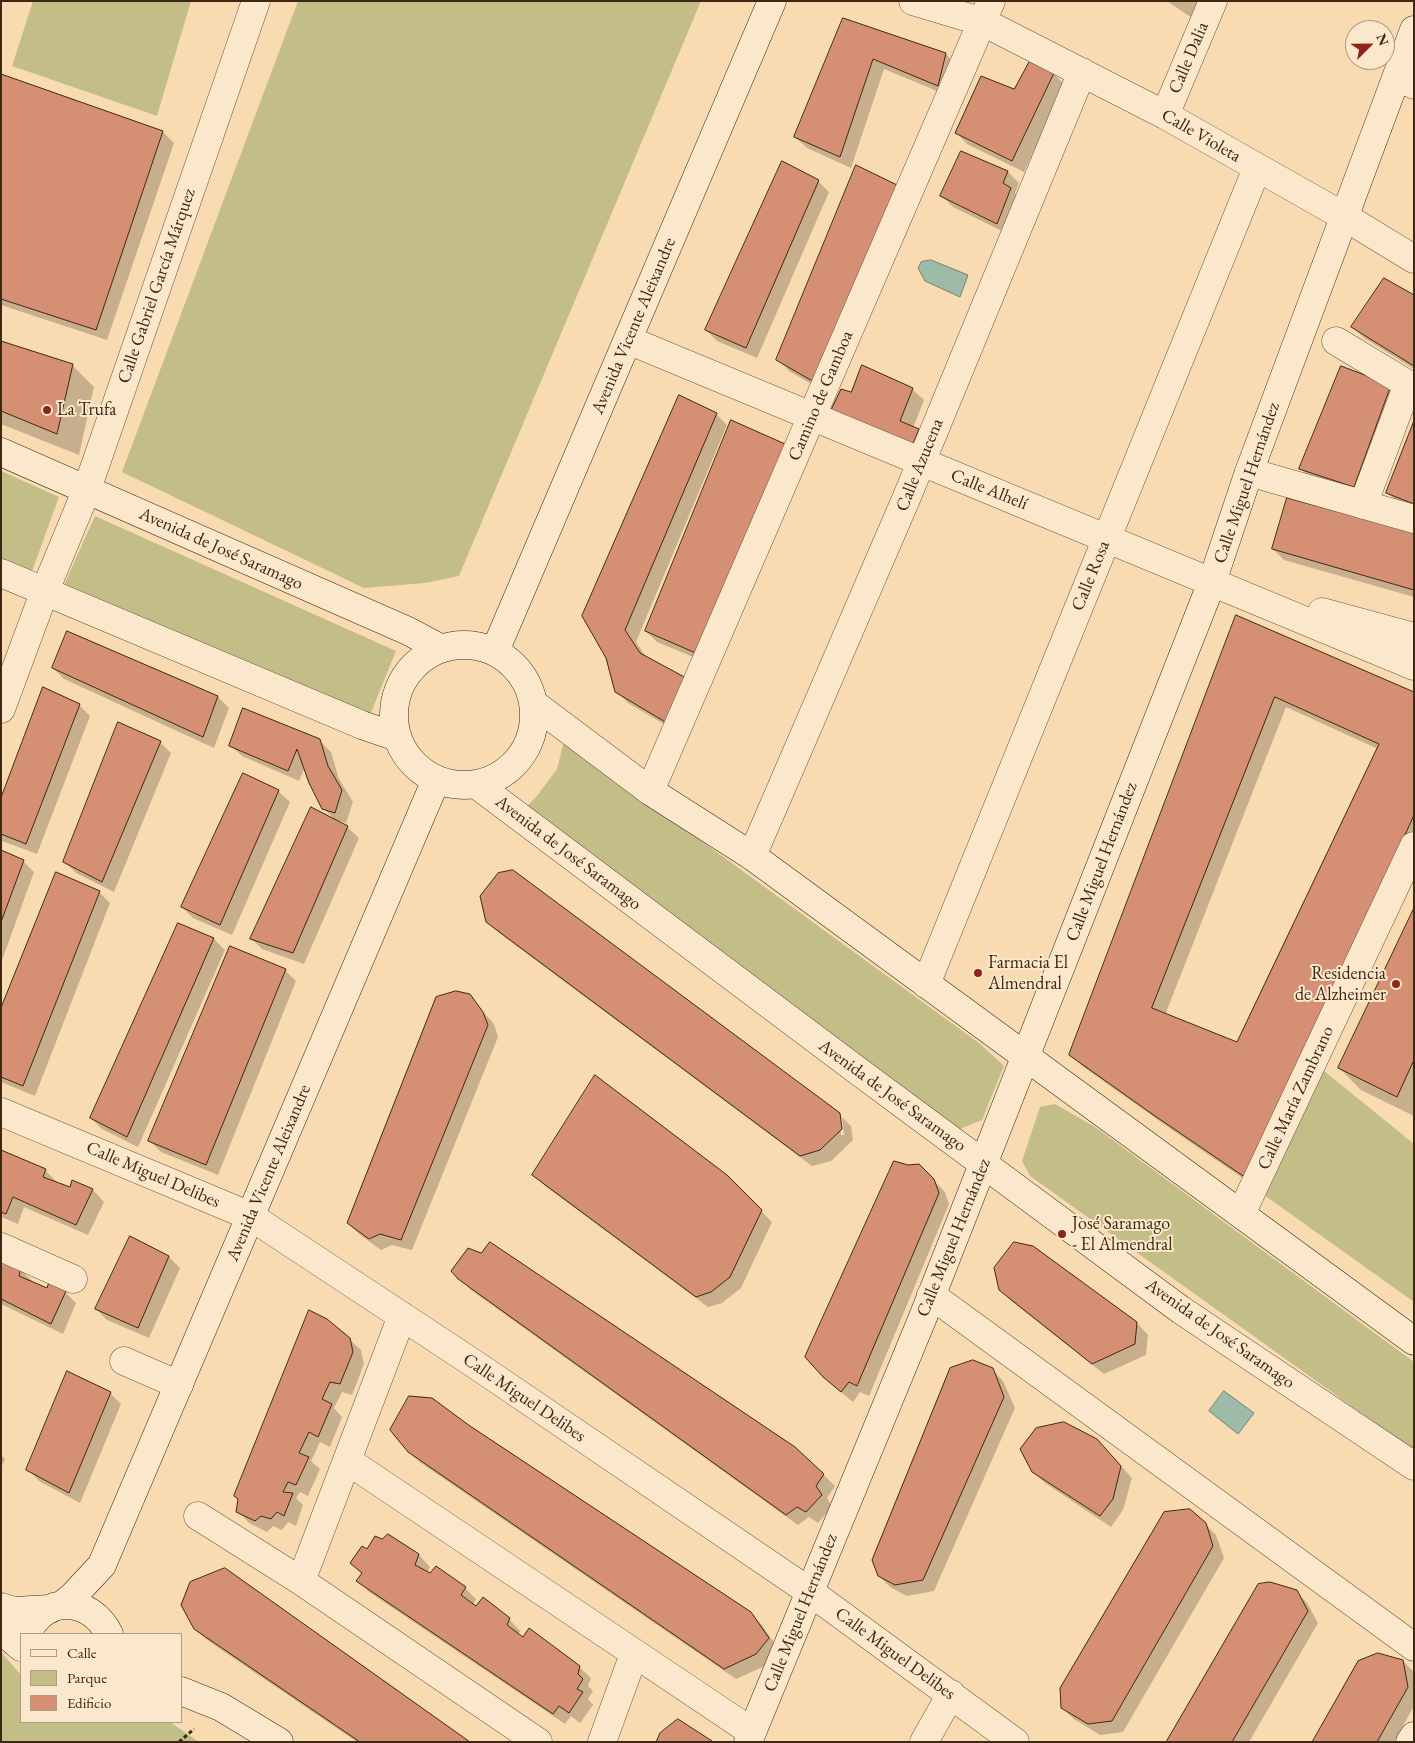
<!DOCTYPE html>
<html>
<head>
<meta charset="utf-8">
<style>
	body { margin:0 }
	#map { position:relative; width:1415px; height:1743px; overflow:hidden; background:#f9dbb1; font-family:"EB Garamond",serif }
	canvas { display:block }
	.frame { position:absolute; inset:0; border:2px solid #3e2811; pointer-events:none }
	.legend { position:absolute; left:20px; top:1633px; width:162px; height:90px; box-sizing:border-box; background:#fbe8cc; border:1px solid #af9b81; margin:0; padding:6px 9px; list-style:none; font-size:15px; color:#3e2811 }
	.legend li { display:flex; align-items:center; gap:10px; height:25px }
	.legend b { width:25px; border:1px solid #af9b81 }
	.north { position:absolute; left:1345px; top:20px; width:50px; height:50px; box-sizing:border-box; background:#fbe8cc; border:1px solid #af9b81; border-radius:50%; rotate:67deg; font-size:14px; font-weight:700; line-height:20px; text-align:center; color:#3e2811 }
	.north::after { content:''; display:block; margin:auto; width:18px; height:22px; background:#8f2418; clip-path:polygon(50% 0,100% 100%,50% 72%,0 100%) }
</style>
</head>
<body>
<div id="map">
<canvas width="1415" height="1743"></canvas>
<div class="frame"></div>
<ul class="legend">
<li><b style="height:6px;background:#fbe8cc"></b>Calle</li>
<li><b style="height:14px;background:#c3be88"></b>Parque</li>
<li><b style="height:14px;background:#d59074"></b>Edificio</li>
</ul>
<div class="north">N</div>
</div>
<script>
const g = document.querySelector('canvas').getContext('2d');
g.lineJoin = 'round';
function paint(path, color) {
  g.fillStyle = color;
  g.fill(path, 'evenodd');
}
function trace(path, color, width, dash) {
  g.strokeStyle = color;
  g.lineWidth = width;
  g.lineCap = dash ? 'butt' : 'round';
  g.setLineDash(dash || []);
  g.stroke(path);
}
function drawText(font, color, halo, rows, align = 'center') {
  g.font = font + ' "EB Garamond",serif';
  g.lineWidth = 4;
  g.setLineDash([]);
  g.textBaseline = 'middle';
  g.strokeStyle = halo;
  g.fillStyle = color;
  for (const [text, x, y, turn = 0] of rows) {
    g.save();
    g.translate(x, y);
    g.rotate((+turn || 0) * Math.PI / 180);
    g.textAlign = isNaN(turn) ? turn : align;
    if (halo) g.strokeText(text, 0, 0);
    g.fillText(text, 0, 0);
    g.restore();
  }
}
const green = new Path2D(`
	M33 1H191L157 116 12 66Z
	M298 1H701L459 576 425 583 364 588 122 472Z
	M1 471 59 497 32 571 1 558Z
	M95 516 396 651 370 715 64 585Z
	M564 741 979 1043 1004 1066 982 1120 960 1129 521 812 537 796 557 769Z
	M1323 1070 1414 1144V1302L1264 1195Z
	M1055 1104 1095 1127 1414 1362V1451L1030 1176 1022 1161 1040 1107Z
	M1 1652 21 1675V1722H170L199 1742H1Z`);
const water = new Path2D(`
	M931 260 968 275 960 297 925 281 918 268 921 262Z
	M1224 1391 1254 1413 1238 1434 1209 1411Z`);
const shadow = new Path2D(`
	M1167 1H1198L1192 18Z
	M844 20 946 54 957 66 949 96 884 69 851 168 807 148 795 137Z
	M1054 74 1065 85 1024 172 967 144 956 132 1015 91Z
	M1 75 163 132 174 143 107 340 1 305Z
	M962 153 1008 172 1019 183 1015 193 1021 200 1008 234 953 207 942 196Z
	M818 181 829 192 757 358 717 341 706 330Z
	M907 197 825 392 789 371 778 359Z
	M1414 296V369L1364 338 1353 327Z
	M1 342 72 365 94 387 79 455 1 424Z
	M1391 386 1402 398 1365 498 1312 480 1301 469Z
	M912 389 924 400 913 428 918 430 930 441 923 459 852 394Z
	M716 414 727 425 636 642 646 657 679 733 628 703 616 691 607 658Z
	M1414 425V510L1399 504 1388 493Z
	M785 445 710 664 657 642 646 631Z
	M1414 534V597L1284 560 1273 549Z
	M1236 617 1414 693V851L1260 1190 1168 1127 1082 1066 1071 1054ZM1286 707 1378 749 1237 1044 1165 1015Z
	M53 668 218 697 229 708 214 748 64 679Z
	M79 705 90 716 37 854 2 841 1 801Z
	M319 740 331 752 339 779 353 802 346 823 340 821V823L347 827 359 838 304 964 262 949 251 938 334 819 323 808 305 767 299 781 242 756 230 745Z
	M160 742 171 753 114 892 76 873 65 862Z
	M278 791 290 802 232 935 193 918 182 907Z
	M1 851 23 861 34 872 1 963Z
	M99 892 110 903 35 1096 1 1082V1011Z
	M1414 911V1116L1361 1090 1339 1068Z
	M487 921 839 1114 841 1135H844L842 1117 851 1126 853 1140 831 1161 812 1166 499 933Z
	M214 939 225 950 138 1147 102 1129 91 1118Z
	M285 970 296 981 218 1175 161 1152 150 1141Z
	M469 996 494 1024 498 1037 412 1250 392 1245 381 1250 359 1234 348 1223Z
	M1 1151 45 1170 56 1181V1183L71 1188 73 1182 93 1190 104 1202 88 1235 24 1207 18 1224 1 1217Z
	M919 1166 945 1192 949 1204 869 1396 860 1392 853 1402 836 1388Z
	M534 1175 727 1176 772 1222 741 1288 722 1303 708 1307 545 1186Z
	M169 1257 180 1268 149 1338 107 1320 96 1309Z
	M1 1259 20 1269 32 1281 31 1283 47 1290 65 1292 76 1303 63 1334 1 1304Z
	M459 1278 795 1447 835 1486 827 1498 832 1507 818 1523 809 1517 798 1525 471 1290Z
	M1000 1289 1137 1323 1148 1335 1146 1355 1104 1374 1011 1301Z
	M349 1339 361 1350 364 1364 352 1395 342 1392 334 1408 342 1417 330 1447 320 1442 311 1461 320 1469 308 1496 300 1492 296 1498 303 1505 296 1526 288 1522 282 1530 273 1526 267 1532 249 1523 238 1511Z
	M992 1369 1003 1381 1015 1408 934 1591 907 1596 890 1587 879 1576Z
	M110 1393 121 1404 80 1503 39 1481 28 1469Z
	M469 1427 750 1613 762 1625 779 1650 767 1665 736 1679 421 1463 409 1452Z
	M1097 1440 1132 1478 1123 1510 1111 1527 1045 1483 1033 1472Z
	M1 1455 5 1459 1 1467Z
	M1205 1524 1216 1535 1224 1558 1123 1732 1100 1735 1074 1719 1062 1708Z
	M388 1536 419 1555 430 1567 427 1573 465 1588 476 1599 473 1605 509 1619 520 1631 518 1635 579 1667 591 1678 588 1686 593 1691 588 1699 593 1705 580 1723 571 1716 565 1724 369 1592 358 1581 362 1574 352 1563Z
	M1296 1591 1307 1603 1318 1623 1249 1742H1167Z
	M195 1629 467 1742H357L207 1640Z
	M1403 1661 1414 1672V1706L1394 1742H1313Z`);
const building = new Path2D(`
	M843 18 946 53 938 86 873 59 840 157 794 137Z
	M1031 59 1054 73 1012 161 955 133 981 76 1014 89Z
	M1 74 163 131 96 330 1 299Z
	M961 151 1008 171 1003 183 1011 188 997 224 940 196Z
	M782 161 819 180 746 348 705 330Z
	M856 165 897 185 814 382 776 360Z
	M1384 278 1414 295V366L1351 327Z
	M1 341 73 364 57 434 1 411Z
	M862 365 913 388 900 421 919 429 911 449 830 412 841 389 851 392Z
	M1341 366 1391 385 1354 487 1299 469Z
	M679 395 717 413 625 630 640 653 688 679 667 723 615 692 606 658 582 616Z
	M731 420 785 444 698 654 645 631Z
	M1414 421V504L1386 493Z
	M1287 498 1414 532V590L1272 549Z
	M1236 615 1414 692V815L1249 1180 1155 1116 1069 1055ZM1275 697 1379 744 1237 1042 1152 1008Z
	M67 631 218 696 203 737 52 668Z
	M43 687 80 704 26 844 1 834V798Z
	M243 708 320 739 328 766 342 790 335 813 322 809 309 783 297 749 288 771 229 746Z
	M118 722 161 741 102 882 63 862Z
	M243 773 279 790 220 925 181 907Z
	M311 807 348 826 293 953 250 939Z
	M1 850 24 860 1 922Z
	M513 870 840 1113 842 1129 820 1150 800 1156 486 922 480 896 498 873Z
	M56 872 100 891 23 1086 1 1077V1008Z
	M1414 908V1060L1397 1097 1338 1068Z
	M178 923 214 938 127 1137 90 1118Z
	M230 946 286 969 206 1165 148 1141Z
	M456 991 470 994 483 1012 488 1025 401 1240 380 1234 369 1239 347 1223 436 997Z
	M595 1075 727 1175 762 1210 730 1277 711 1292 696 1297 532 1175Z
	M1 1150 46 1169 43 1177 70 1187 72 1180 93 1189 76 1225 13 1197 6 1214 1 1212Z
	M894 1161 908 1165 919 1164 934 1179 939 1193 857 1386 849 1382 841 1392 823 1377 805 1357Z
	M130 1236 169 1256 138 1328 95 1309Z
	M490 1242 795 1447 824 1474 816 1486 822 1495 806 1512 797 1507 786 1515 458 1279 451 1271 468 1248 481 1253Z
	M1014 1242 1033 1246 1137 1322 1135 1344 1092 1364 999 1290 994 1268Z
	M1 1258 21 1268 19 1276 47 1288 49 1282 66 1291 51 1324 1 1299Z
	M309 1310 327 1319 350 1338 353 1352 340 1384 330 1382 322 1399 332 1404 318 1437 309 1432 299 1453 309 1457 296 1485 288 1482 283 1492 293 1493 284 1516 277 1512 271 1519 261 1516 255 1521 236 1512 238 1499 234 1496Z
	M973 1360 993 1368 1004 1397 923 1580 895 1585 878 1576 872 1560 950 1368Z
	M67 1371 111 1392 69 1493 26 1470Z
	M409 1396 432 1398 470 1426 751 1612 769 1638 756 1654 724 1669 408 1452 390 1430Z
	M1064 1422 1097 1439 1121 1466 1113 1499 1100 1516 1032 1472 1020 1449 1036 1428Z
	M1190 1509 1206 1523 1213 1546 1112 1721 1088 1724 1061 1708 1060 1688 1164 1512Z
	M388 1534 419 1554 415 1565 430 1573 436 1566 466 1587 461 1595 476 1606 483 1597 510 1618 507 1625 523 1637 529 1628 580 1666 578 1674 583 1679 577 1689 583 1692 569 1713 559 1706 553 1714 356 1581 362 1573 350 1563 362 1546 367 1549 375 1536 382 1539Z
	M225 1568 470 1742H360L194 1629 181 1605 190 1582Z
	M1270 1582 1297 1590 1308 1611 1232 1742H1166L1258 1584Z
	M1378 1653 1403 1660 1408 1687 1377 1742H1312L1358 1661Z
	M678 1719 712 1741V1742H656L660 1733Z`);
const path = new Path2D(`
	M179 1742 194 1729`);
const street = new Path2D(`
	M913 1 983 22 1165 115 1345 217 1414 259
	M1397 76 1414 85
	M1165 115 1213 1
	M628 340 1414 666
	M1336 341 1414 388
	M1249 472 1414 519
	M1363 505 1408 384
	M1322 612 1414 637
	M1 709 44 593 87 489 256 1
	M650 791 991 1
	M752 856 906 499 1082 72
	M926 984 1257 168
	M1 1112 250 1216 473 1363 810 1592 1015 1742
	M1241 1214 1414 846
	M1 1247 73 1279
	M931 1295 1414 1647
	M124 1361 179 1385
	M348 1461 752 1732
	M198 1516 301 1581 538 1742
	M301 1581 402 1316
	M602 1742 634 1654
	M924 1742 951 1694`);
const secondary = new Path2D(`
	M1 452 408 631 440 648
	M1 573 362 725 397 737
	M394 715a70 70 0 1 1 140 0a70 70 0 1 1-140 0Z
	M495 651 772 1
	M534 704 650 791 752 856 1414 1341
	M477 785 858 1071 1181 1310 1414 1466
	M62 1605 73 1596 102 1565 104 1560 436 780
	M1 1607 14 1611 50 1609
	M1 1630 21 1647
	M27 1634C44 1594 91 1597 109 1634
	M181 1691 221 1707 279 1742
	M748 1742 923 1317 1212 582 1249 472 1414 30
	M1410 1742 1414 1736`);
const markers = [
	[47,410,5,"#8f2418"],
	[978,973,5,"#8f2418"],
	[1396,984,5,"#8f2418"],
	[1062,1234,5,"#8f2418"]
];
const streetNames = [
	["Calle Dalia",1189,58,-67],
	["Calle Violeta",1201,136,30],
	["Calle Gabriel García Márquez",157,286,-71],
	["Avenida Vicente Aleixandre",634,326,-67],
	["Camino de Gamboa",821,396,-67],
	["Calle Azucena",920,465,-68],
	["Calle Miguel Hernández",1247,483,-71],
	["Calle Alhelí",989,490,22],
	["Avenida de José Saramago",221,549,24],
	["Calle Rosa",1091,576,-68],
	["Avenida de José Saramago",568,853,37],
	["Calle Miguel Hernández",1102,862,-69],
	["Avenida de José Saramago",892,1096,36],
	["Calle María Zambrano",1296,1098,-65],
	["Avenida Vicente Aleixandre",269,1173,-67],
	["Calle Miguel Delibes",153,1175,23],
	["Calle Miguel Hernández",954,1238,-68],
	["Avenida de José Saramago",1220,1334,35],
	["Calle Miguel Delibes",524,1398,34],
	["Calle Miguel Hernández",801,1613,-68],
	["Calle Miguel Delibes",895,1654,36]
];
const poiNames = [
	["La Trufa",57,410],
	["Farmacia El",988,963],
	["Almendral",988,984],
	["Residencia",1386,974,"right"],
	["de Alzheimer",1386,995,"right"],
	["José Saramago",1072,1224],
	["- El Almendral",1072,1245]
];
paint(green, '#c3be88');
paint(water, '#9ebba9');
trace(water, '#78806c', 1);
paint(shadow, '#0003');
paint(building, '#d59074');
trace(building, '#3e2811', 1);
trace(street, '#6d5539', 29);
trace(secondary, '#3e2811', 29);
trace(path, '#3e2811', 3, [4, 2.5]);
trace(street, '#fbe8cc', 28);
trace(secondary, '#fbe8cc', 28);
for (const [x, y, r, color] of markers) {
  const dot = new Path2D();
  dot.arc(x, y, r, 0, 2 * Math.PI);
  g.fillStyle = color;
  g.fill(dot);
  trace(dot, '#fbe8cc', 2);
}
drawText('18px', '#3e2811', '#fbe8cc', streetNames);
drawText('18px', '#3e2811', '#fbe8cc', poiNames, 'left');
</script>
</body>
</html>
